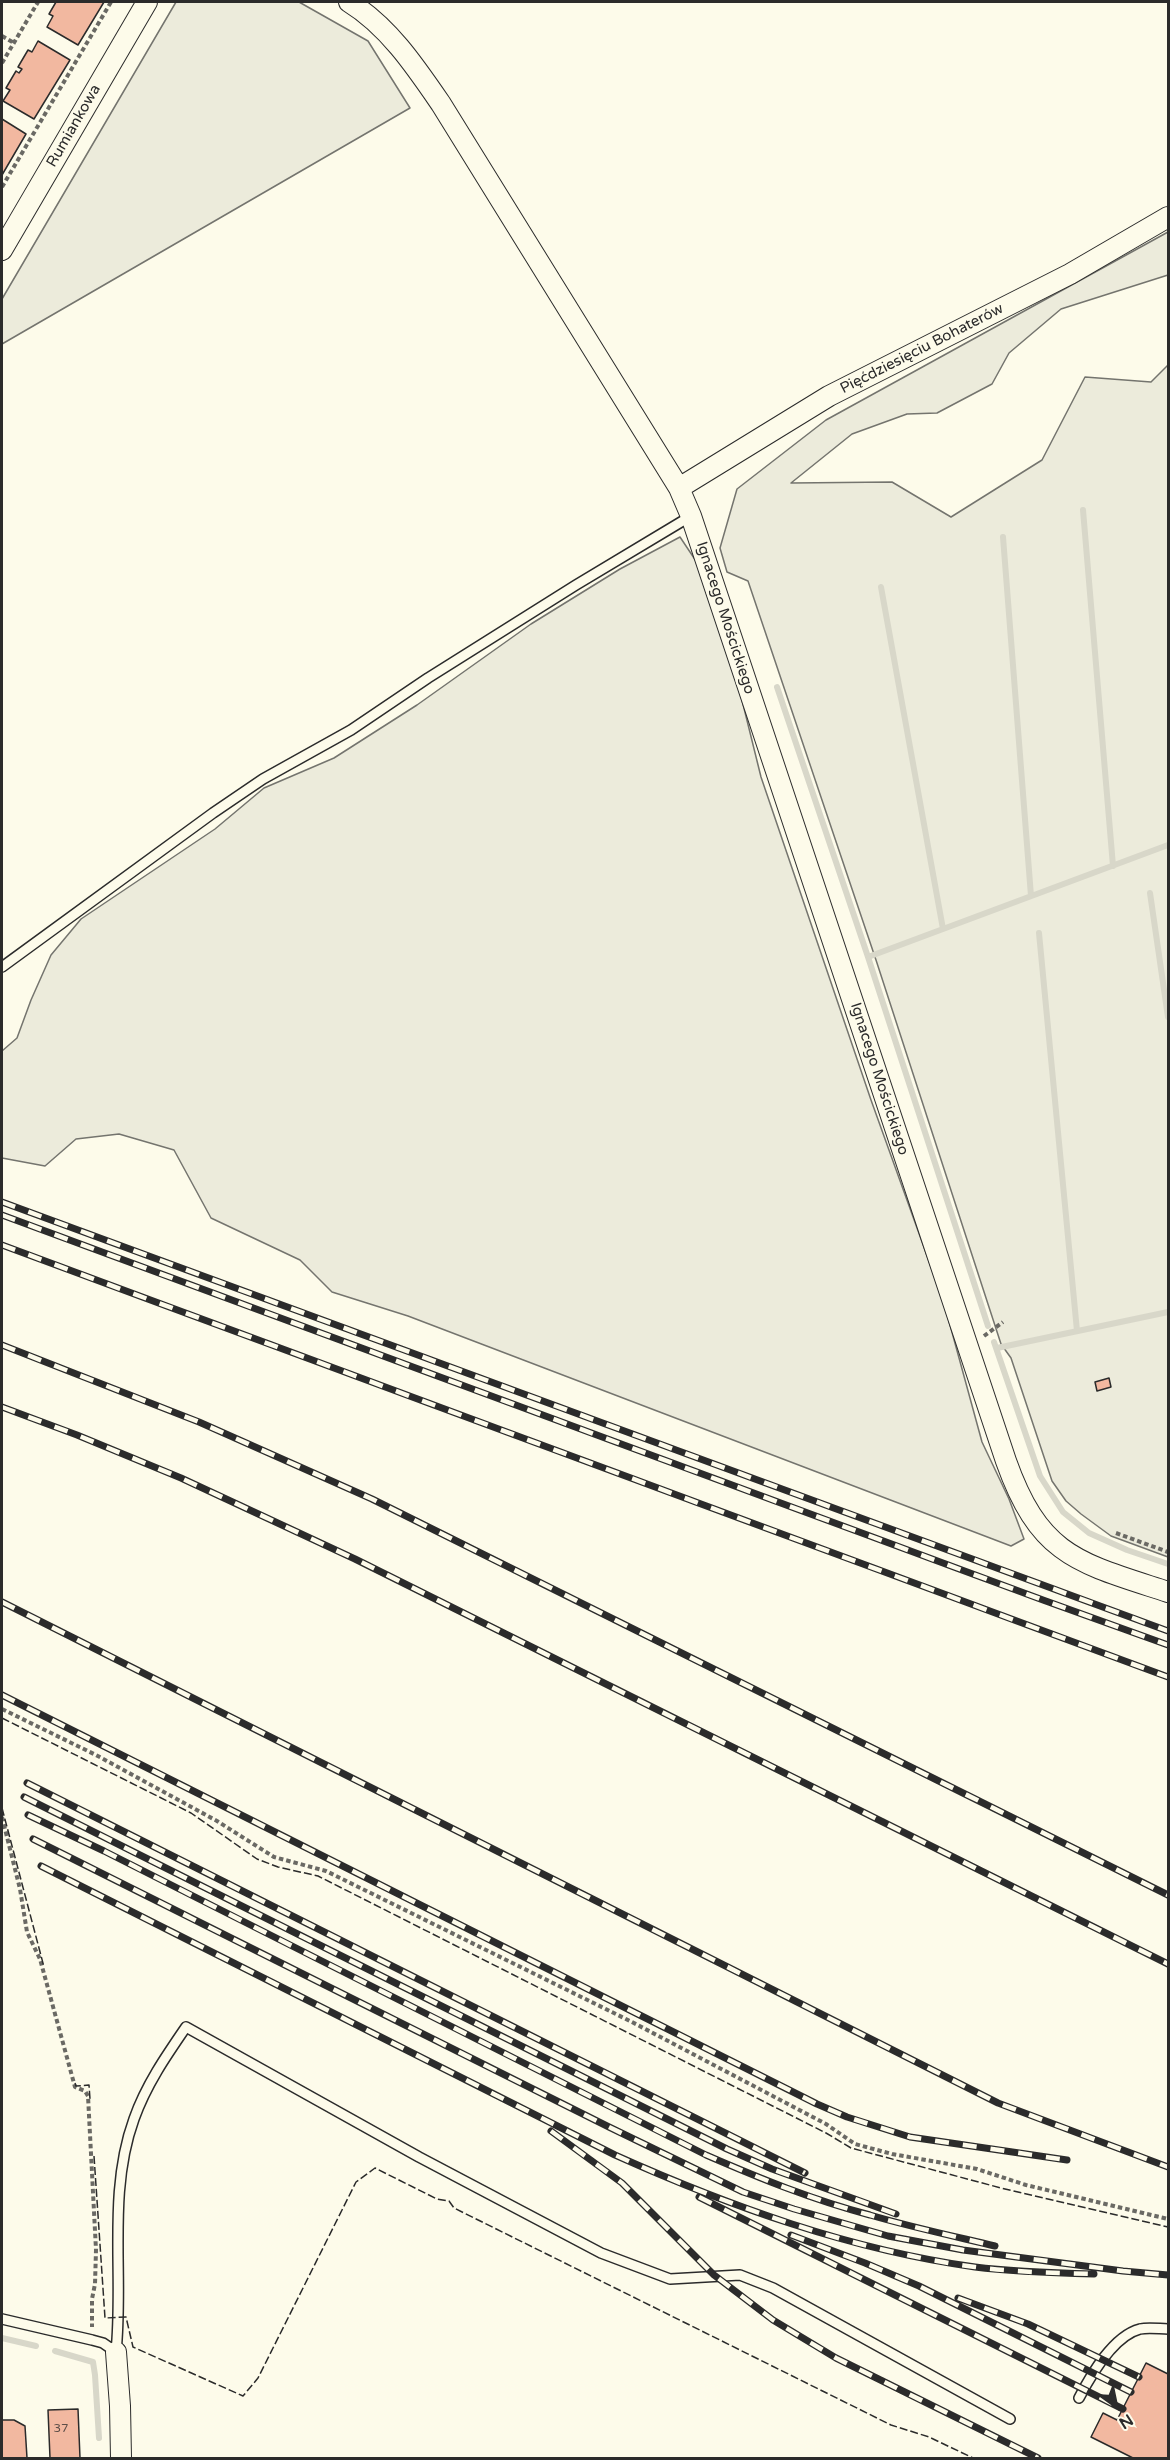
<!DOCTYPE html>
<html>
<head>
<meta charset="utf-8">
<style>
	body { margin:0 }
	#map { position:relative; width:1170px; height:2460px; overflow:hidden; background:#fdfbea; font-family:"Varela Round",sans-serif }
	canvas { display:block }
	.frame { position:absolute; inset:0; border:3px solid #2b2b2b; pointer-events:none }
	.north { position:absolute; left:1086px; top:2376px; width:60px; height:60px; -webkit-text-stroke:4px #fdfbea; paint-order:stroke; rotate:147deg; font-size:16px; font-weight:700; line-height:24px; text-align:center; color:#2b2b2b }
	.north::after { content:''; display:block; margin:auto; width:21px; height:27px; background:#2b2b2b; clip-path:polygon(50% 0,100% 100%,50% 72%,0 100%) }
</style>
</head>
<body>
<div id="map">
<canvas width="1170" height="2460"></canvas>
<div class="frame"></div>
<div class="north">N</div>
</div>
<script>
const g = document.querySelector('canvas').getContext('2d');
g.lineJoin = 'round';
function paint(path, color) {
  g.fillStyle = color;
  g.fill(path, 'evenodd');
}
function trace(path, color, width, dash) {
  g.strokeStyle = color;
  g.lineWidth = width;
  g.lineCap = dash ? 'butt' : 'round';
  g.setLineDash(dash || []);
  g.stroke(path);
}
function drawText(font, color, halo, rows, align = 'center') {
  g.font = font + ' "Varela Round",sans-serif';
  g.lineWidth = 4.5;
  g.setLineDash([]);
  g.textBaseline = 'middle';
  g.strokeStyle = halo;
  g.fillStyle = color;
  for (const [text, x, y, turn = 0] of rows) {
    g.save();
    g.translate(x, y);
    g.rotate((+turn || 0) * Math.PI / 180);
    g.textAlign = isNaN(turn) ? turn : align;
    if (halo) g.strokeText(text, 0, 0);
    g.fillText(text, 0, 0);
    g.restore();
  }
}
const green = new Path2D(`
	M176 2H299L368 41 410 108 2 344V299Z
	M1168 232V275L1061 309 1009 353 992 384 937 413 907 414 852 434 791 483 892 482 951 517 1042 460 1085 377 1151 382 1168 365V1557L1111 1536 1081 1514 1066 1501 1052 1481 1011 1358 1001 1344 876 960 748 581 727 572 720 548 737 489 826 420Z
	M680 537 696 561 737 680 761 777 871 1100 944 1303 982 1442 1009 1499 1024 1539 1011 1546 408 1316 332 1292 300 1260 211 1218 174 1150 119 1134 76 1139 45 1166 2 1158V1051L17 1038 31 1000 51 955 81 919 215 829 264 788 334 758 417 705 531 624 620 569Z`);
const stream = new Path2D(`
	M1083 510 1113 866
	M1003 537 1031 896
	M881 587 943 929
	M777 687 868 957 988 1326
	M1150 893 1168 1017
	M1039 933 1077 1331
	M868 957 1168 845
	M994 1342 1040 1476 1063 1512 1089 1533 1127 1550 1168 1564
	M997 1348 1168 1312
	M2 2338 36 2346
	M55 2351 93 2362 95 2375 99 2438`);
const building = new Path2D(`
	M56 2H104L78 45 47 27 53 16 49 14Z
	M38 41 70 60 34 119 3 101 10 90 6 88 16 71 19 73 22 69 18 67 28 50 32 52Z
	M2 119 26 134 2 175Z
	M1109 1378 1111 1387 1097 1391 1095 1382Z
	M1146 2363 1168 2374V2458H1133L1091 2437 1103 2413 1117 2420Z
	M78 2409 80 2458H50L48 2410Z
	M2 2420H14L25 2426 27 2458H2Z`);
const path = new Path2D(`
	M2 36 14 43
	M2 63 38 2
	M2 187 111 2
	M984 1336 1003 1322
	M1116 1533 1168 1552
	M2 1709 96 1755 217 1821 274 1857 326 1871 630 2021 826 2124 855 2144 892 2154 977 2169 1026 2185 1168 2219
	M2 1817 20 1889 27 1932 40 1959 75 2087 85 2091 88 2096 96 2250 95 2284 92 2299V2327`);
const lane = new Path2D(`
	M2 967 213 813 263 779 351 730 428 678 576 585 691 516
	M2 2319 92 2340 103 2343 116 2352C124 2275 107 2193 134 2119 146 2085 166 2056 186 2027L419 2157 601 2253 670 2279 740 2275 773 2288 1010 2419
	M1079 2398C1091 2375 1113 2336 1140 2329 1149 2327 1160 2329 1168 2329`);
const street = new Path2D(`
	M349 2C388 26 415 66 441 104L679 488 691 516 1006 1461C1040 1557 1079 1563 1168 1592
	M2 250 147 2
	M679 488 829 396 1070 274 1168 217
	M116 2352 120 2406 121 2458`);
const rail = new Path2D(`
	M2 1202 1168 1631
	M2 1215 1043 1600 1168 1645
	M2 1245 1168 1677
	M2 1345 199 1422 372 1499 1168 1895
	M2 1407 77 1435 181 1478 355 1559 1168 1964
	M2 1602 998 2103 1168 2167
	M2 1695 817 2104 847 2117 910 2137 1067 2160
	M27 1783 805 2173
	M24 1797 727 2149 772 2169 896 2214
	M28 1815 104 1851 706 2155C759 2178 813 2200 870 2215 911 2227 953 2236 995 2246
	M33 1839 609 2127 743 2192 794 2209 888 2236 963 2250 1123 2271 1168 2275
	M41 1866 615 2155C729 2206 851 2250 975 2267 1014 2272 1054 2273 1094 2274
	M551 2131 622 2183 714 2275 773 2320 836 2358 1038 2458
	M699 2197 1123 2409
	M791 2235 865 2263 919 2286 1131 2392
	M958 2298 1028 2324 1139 2377`);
const fence = new Path2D(`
	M2 1718 191 1813 257 1859 278 1867 318 1876 826 2133 851 2148 1001 2188 1168 2227
	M2 1808 44 1967
	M75 2083 76 2086 89 2085 90 2099
	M94 2156 105 2318 126 2317 133 2347 243 2396 258 2378 356 2182 375 2168 437 2199 449 2201 454 2208 891 2425 929 2437 973 2458`);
const numberNames = [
	["37",61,2429]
];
const streetNames = [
	["Rumiankowa",74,126,-60],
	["Pięćdziesięciu Bohaterów",922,349,-27],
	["Ignacego Mościckiego",725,618,72],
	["Ignacego Mościckiego",879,1079,72]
];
paint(green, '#ecebdb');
trace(green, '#74746e', 1.5);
trace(stream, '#d8d7c9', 6);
paint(building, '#f2b8a0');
trace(building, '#2b2b2b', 1.5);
trace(lane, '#2b2b2b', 12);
trace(street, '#2b2b2b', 22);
trace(path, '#6a6964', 4, [4.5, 3]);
trace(lane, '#fdfbea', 9);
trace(street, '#fdfbea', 20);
trace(rail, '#2b2b2b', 7);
trace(rail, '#fdfbea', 4.5, [14]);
trace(fence, '#2b2b2b', 1.5, [8, 3]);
drawText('12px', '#5d4e48', null, numberNames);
drawText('15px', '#2b2b2b', '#fdfbea', streetNames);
</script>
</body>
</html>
